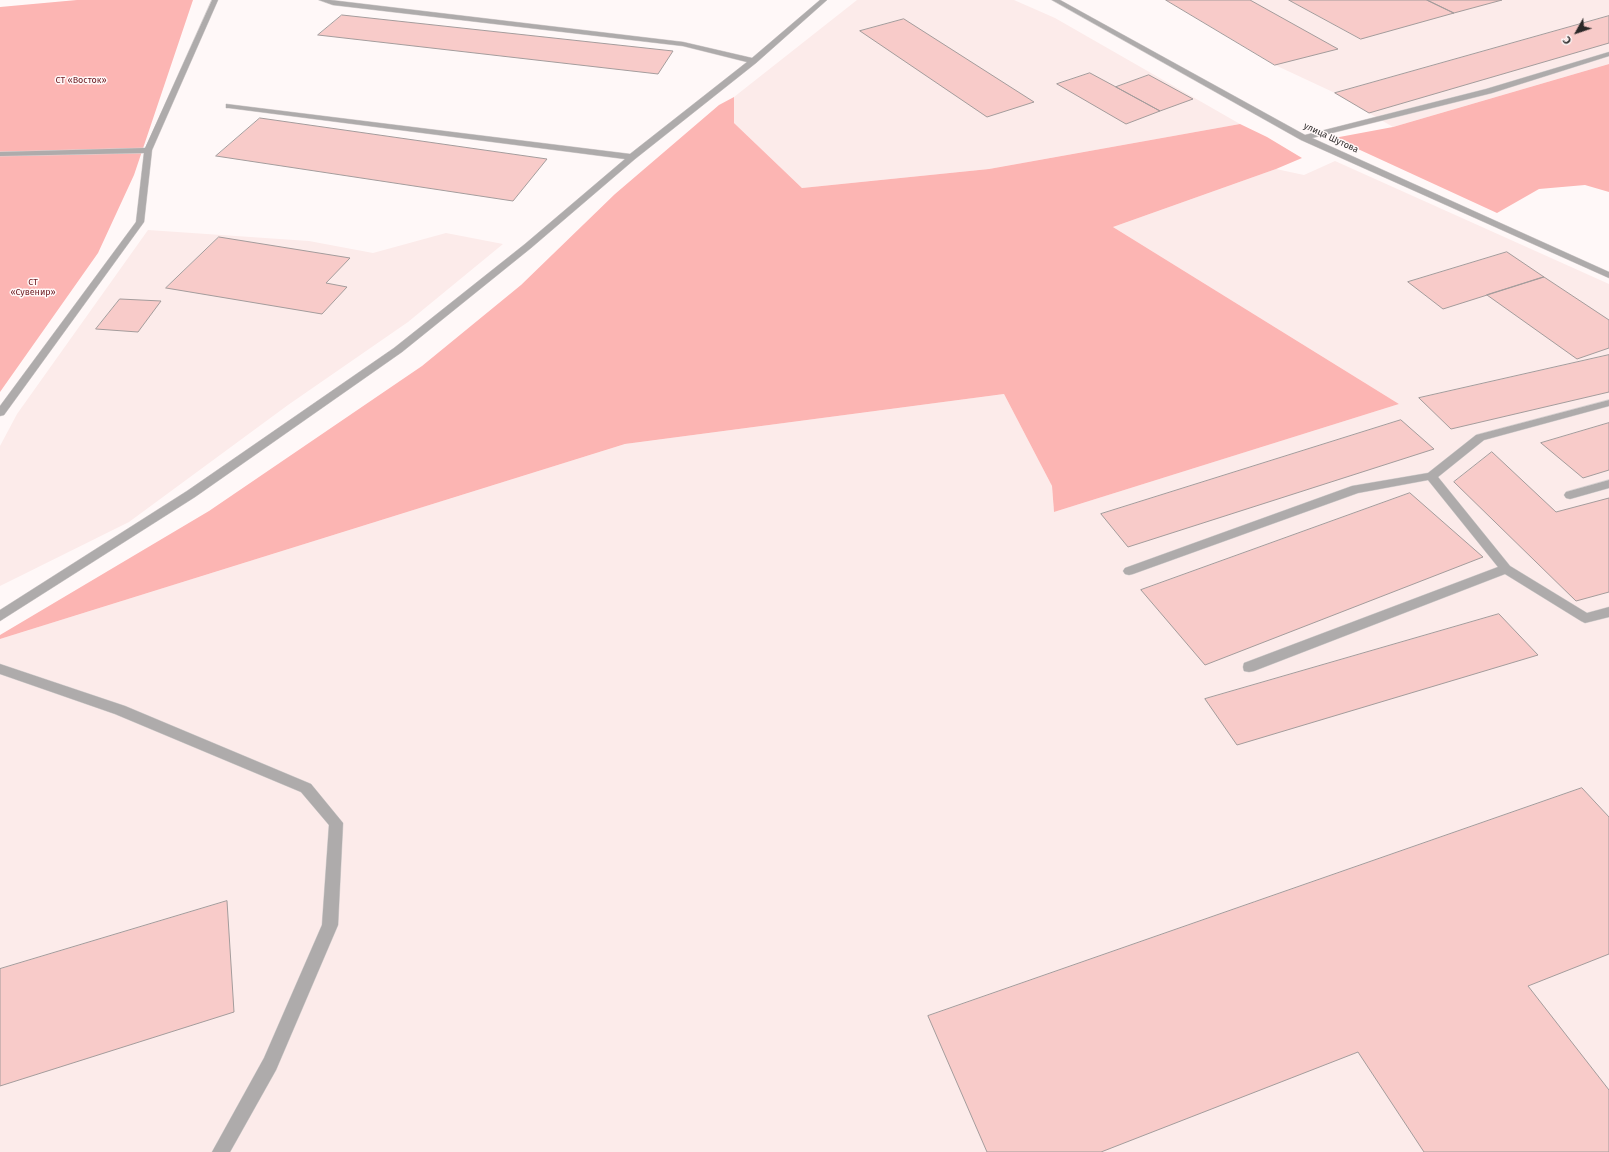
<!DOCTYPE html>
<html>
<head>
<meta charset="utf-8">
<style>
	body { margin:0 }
	#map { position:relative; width:1609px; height:1152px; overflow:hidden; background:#fff8f8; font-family:"Fira Sans",sans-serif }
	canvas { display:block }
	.north { position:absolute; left:1557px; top:12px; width:40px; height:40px; -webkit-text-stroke:3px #fff8f8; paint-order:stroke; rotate:230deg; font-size:11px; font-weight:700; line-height:16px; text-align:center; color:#2b2828 }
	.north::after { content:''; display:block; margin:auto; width:14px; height:18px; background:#2b2828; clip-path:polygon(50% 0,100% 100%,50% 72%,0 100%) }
</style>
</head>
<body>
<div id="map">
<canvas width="1609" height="1152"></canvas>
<div class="north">С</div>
</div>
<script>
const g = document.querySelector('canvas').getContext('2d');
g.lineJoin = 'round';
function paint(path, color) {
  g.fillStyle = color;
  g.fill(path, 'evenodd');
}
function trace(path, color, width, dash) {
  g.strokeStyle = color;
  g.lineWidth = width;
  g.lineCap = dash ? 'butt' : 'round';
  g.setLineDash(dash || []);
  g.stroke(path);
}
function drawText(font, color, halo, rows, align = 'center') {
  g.font = font + ' "Fira Sans",sans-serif';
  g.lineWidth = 3;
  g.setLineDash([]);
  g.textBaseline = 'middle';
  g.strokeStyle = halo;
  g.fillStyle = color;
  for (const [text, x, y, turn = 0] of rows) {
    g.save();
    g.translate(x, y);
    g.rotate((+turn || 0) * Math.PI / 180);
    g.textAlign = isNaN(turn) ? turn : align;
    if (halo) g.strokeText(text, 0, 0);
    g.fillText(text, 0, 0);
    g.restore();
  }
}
const built = new Path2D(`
	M857 0H1014L1055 18 1240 124 989 169 802 188 734 123V97Z
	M1166 0H1609V64L1393 127 1335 93 1275 65Z
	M1335 161 1609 284V1152H0V639L625 444 1004 394 1052 486 1054 512 1399 404 1113 227 1276 169 1304 175Z
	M148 230 309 241 373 253 446 233 503 244 408 322 288 405 129 522 0 586V446L17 414Z`);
const green = new Path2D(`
	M77 0H193L134 175 98 253 0 392V7Z
	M1609 64V192L1585 185 1539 189 1497 213 1334 138 1393 127Z
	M734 97V123L802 188 989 169 1240 124 1267 137 1302 158 1276 169 1113 227 1399 404 1054 512 1052 486 1004 394 625 444 0 639V635L209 511 422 366 521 285 615 194 719 105Z`);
const building = new Path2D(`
	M1166 0H1250L1338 49 1275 65Z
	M1289 0H1427L1454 13 1361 39Z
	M1427 0H1502L1454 13Z
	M342 15 673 51 658 74 318 35Z
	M1609 16V43L1369 113 1335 93Z
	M904 19 1034 102 987 117 860 31Z
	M1090 73 1116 87 1160 111 1126 124 1057 84Z
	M1149 75 1193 99 1160 111 1116 87Z
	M260 118 547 159 513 201 216 156Z
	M219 237 350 258 326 283 347 287 322 314 166 288Z
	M1507 252 1544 277 1443 309 1408 282Z
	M1544 277 1609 320V348L1577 359 1487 295Z
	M120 299 161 301 138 332 96 329Z
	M1609 355V392L1451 429 1419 398Z
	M1401 420 1434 449 1128 547 1101 514Z
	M1609 423V470L1583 478 1541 443Z
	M1492 452 1556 512 1609 498V592L1576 601 1454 482Z
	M1410 493 1483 557 1205 665 1141 590Z
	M1499 614 1538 655 1237 745 1205 699Z
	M1582 788 1609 817V954L1528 986 1609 1090V1152H1424L1358 1052 1101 1152H987L928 1016Z
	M227 901 234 1012 0 1086V969Z`);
const minor = new Path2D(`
	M212 0H218L152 150 144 222 4 415 0 416V406L136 222 144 153 0 156V152L145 148Z
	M319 0H330L683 42 752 58 820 0H827L756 63 635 159 531 248 402 352 195 497 0 621V610L187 491 394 348 525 244 625 159 229 108H226V104L630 154 747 62 683 46 333 5Z
	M1052 0H1060L1305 135 1486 89 1609 52V56L1492 93 1312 138 1609 272V278L1301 140Z
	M1609 400V406L1484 440 1438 477 1510 566 1587 613 1609 607V617L1585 623 1581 621 1505 574 1254 671 1249 672 1244 671 1243 667 1244 663 1498 567 1428 480 1358 493 1133 574 1129 575 1125 574 1123 571 1125 568 1352 486 1428 473 1476 435Z
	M1609 480V488L1570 499 1566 498 1564 495 1566 492Z
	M0 664 125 706 311 784 343 823 338 925 276 1070 230 1152H212L264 1058 322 925 329 825 301 792 115 714 0 674Z`);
const farParknames = [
	["СТ «Восток»",81,80],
	["СТ",33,282],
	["«Сувенир»",33,292]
];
const farStreetnames = [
	["улица Шутова",1331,138,25]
];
paint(built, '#fcebea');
paint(green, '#fcb5b3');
paint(building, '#f8cbc9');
trace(building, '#a49c9c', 1);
trace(minor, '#d9d3d3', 1);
paint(minor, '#aeabab');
drawText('9px', '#6f1d23', '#fff8f8', farParknames);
drawText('9px', '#2b2828', '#fff8f8', farStreetnames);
</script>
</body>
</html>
